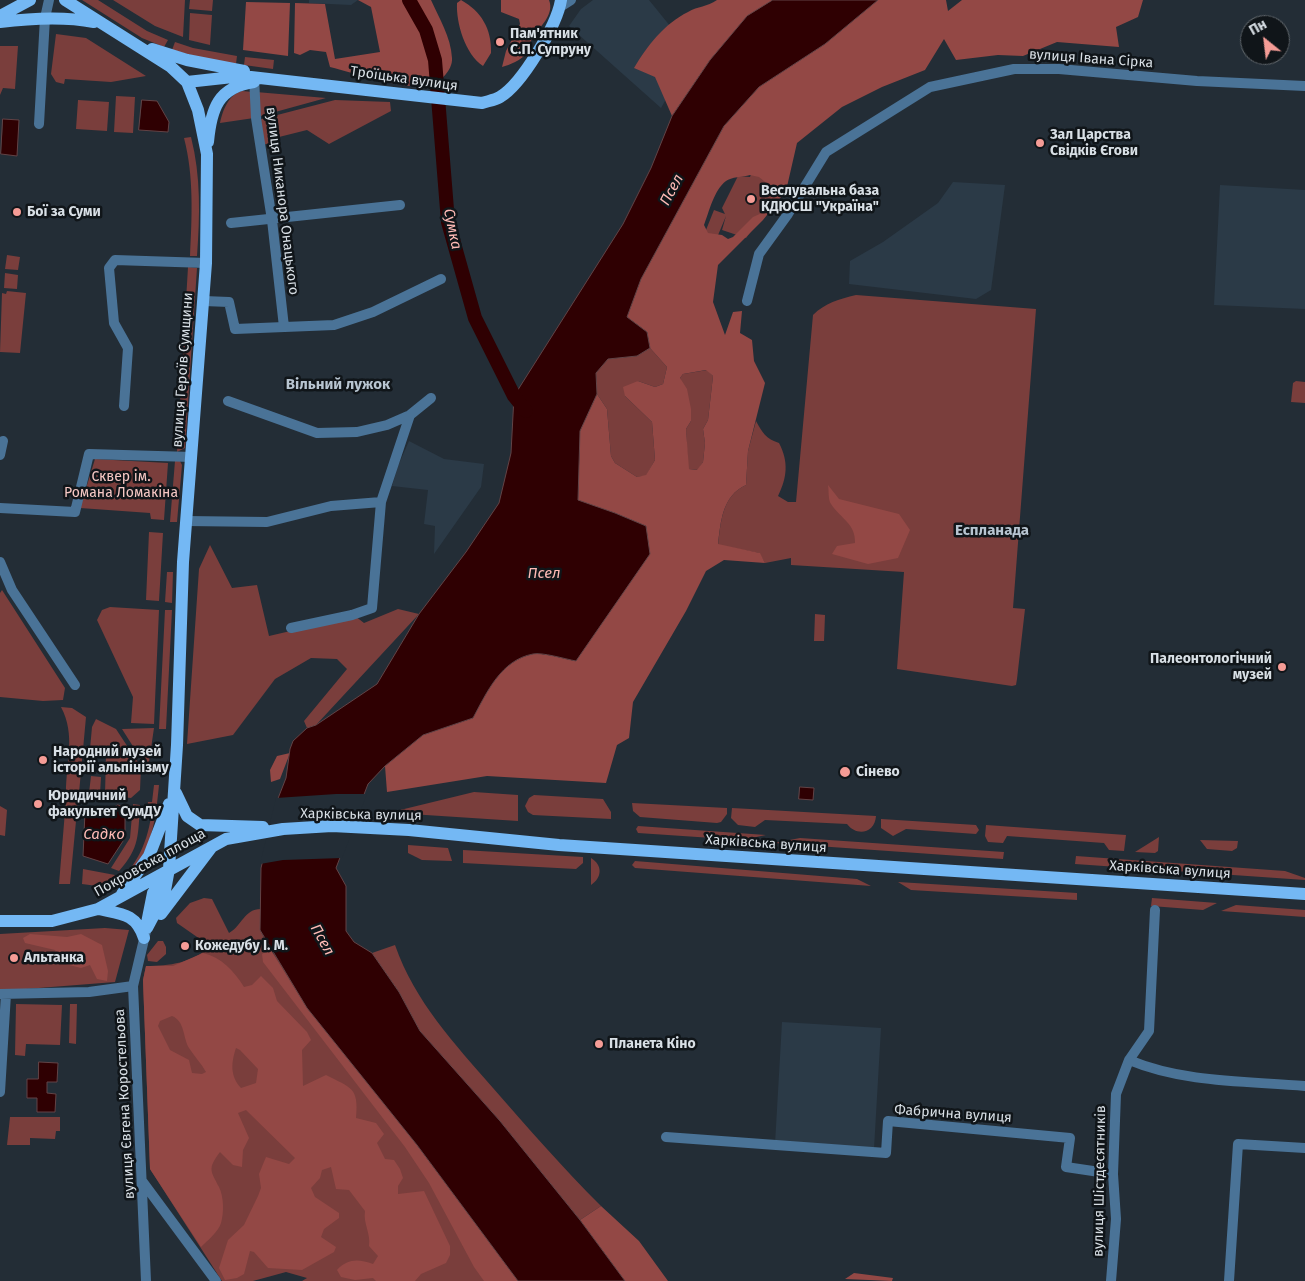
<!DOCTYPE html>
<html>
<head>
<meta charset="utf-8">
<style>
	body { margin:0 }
	#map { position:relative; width:1305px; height:1281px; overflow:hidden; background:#232d36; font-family:"Fira Sans",sans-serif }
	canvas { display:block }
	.north { position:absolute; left:1240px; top:15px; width:50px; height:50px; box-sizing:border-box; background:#101519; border:1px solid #60666b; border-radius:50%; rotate:331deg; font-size:14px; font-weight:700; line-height:20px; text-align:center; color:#d8dfe5 }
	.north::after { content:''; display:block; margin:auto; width:18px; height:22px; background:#f59c96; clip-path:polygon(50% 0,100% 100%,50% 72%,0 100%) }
</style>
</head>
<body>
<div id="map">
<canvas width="1305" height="1281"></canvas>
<div class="north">Пн</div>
</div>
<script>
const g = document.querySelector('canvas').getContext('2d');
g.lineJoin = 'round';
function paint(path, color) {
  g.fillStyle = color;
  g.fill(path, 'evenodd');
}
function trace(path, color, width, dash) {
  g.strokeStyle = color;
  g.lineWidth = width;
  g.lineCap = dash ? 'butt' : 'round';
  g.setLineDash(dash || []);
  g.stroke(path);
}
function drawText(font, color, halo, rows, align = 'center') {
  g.font = font + ' "Fira Sans",sans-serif';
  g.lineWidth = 5;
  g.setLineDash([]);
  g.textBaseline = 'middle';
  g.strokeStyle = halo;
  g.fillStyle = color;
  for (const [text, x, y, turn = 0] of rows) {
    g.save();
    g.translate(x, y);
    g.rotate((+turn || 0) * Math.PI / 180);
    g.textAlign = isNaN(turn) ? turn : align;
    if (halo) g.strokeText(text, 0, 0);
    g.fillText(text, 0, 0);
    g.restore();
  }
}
const built = new Path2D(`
	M309 0H358L351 5 309 3Z
	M593 0H649L692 53 661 108 569 26 581 9Z
	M953 182 1005 185 991 290 976 299 849 284 850 261 883 242 938 203Z
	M1220 185 1305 190V309L1214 305Z
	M409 441 444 459 484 464 481 487 434 554 435 526 424 524 428 490 392 486 398 466Z
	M782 1022 881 1028 874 1149 775 1144Z`);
const green = new Path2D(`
	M82 0H98L147 31 168 40 164 47 142 38Z
	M113 0H185L183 37 155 26Z
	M190 0H213L212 11 189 9Z
	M190 13 212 15 210 45 189 40Z
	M56 34 86 38 146 76 111 82 65 79 64 84 56 82 51 74Z
	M175 42 193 48 237 56 236 64 217 62 172 50Z
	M0 46H18L15 89 3 88 0 95Z
	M245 57 274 60 273 69 244 65Z
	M242 91 253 92 254 118 220 123C223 110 228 95 242 91Z
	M256 92 326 98 257 117Z
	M116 96 135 97 133 133 114 132Z
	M78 100 109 102 107 131 76 129Z
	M335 100 390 102 391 111 329 144 307 130 275 138V142L262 145 258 120Z
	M191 137C201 176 200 216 197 256H190C192 217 194 176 184 138Z
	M758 155 782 190 746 238 722 230 726 216 716 240 704 235 714 210 725 214 722 208 738 176 750 177Z
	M7 255 20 257 18 270 5 269Z
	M188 267 197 268 185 448 177 452Z
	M5 273 18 275 17 289 4 288Z
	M7 291 26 293 20 353 0 352 2 293 6 294Z
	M856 295 1036 309 1013 608 1025 609 1017 679 1016 685 1012 686 897 669 904 572 791 565V558L765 563 759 553 718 545C721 521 722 496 746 485L748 451 756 421C762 432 766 439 779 443 789 462 787 478 778 496L788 502H796L813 315C825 303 839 299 856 295Z
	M650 348 667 367 663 384 655 387 638 381 625 396 652 422 655 460 646 476 637 477 615 463 611 456 607 409 597 394 596 373 608 359 637 356Z
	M707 370 713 376 708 420 703 429 705 443 703 462 698 470 688 469 686 429 691 421 680 378 683 374Z
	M1296 381 1305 382V403L1291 402 1293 383Z
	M95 459 168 463 164 520 151 519 150 513 80 508Z
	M175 461H180L182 465 177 522H170Z
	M149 532 163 533 159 601 146 600Z
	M210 545 232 588 257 585 269 636 355 616 364 623 398 609 419 614 316 725 307 728 304 721 347 669 337 659 311 658 275 679 233 735 187 744 199 569Z
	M167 572H173L172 603 165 602Z
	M2 590 65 688 63 700 43 701 0 697V593Z
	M110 607 159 610 154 724 131 723 133 697 97 620 102 610Z
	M165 610H172L166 729H159Z
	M815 614 825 615 824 641H814Z
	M61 707 72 708 86 717 79 793H66C66 763 76 735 61 707Z
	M96 719 116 729 141 767 140 790 131 798 105 795 106 753 90 749 92 727Z
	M154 728 148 769V770L122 729Z
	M91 776 101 777 100 794 89 793Z
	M154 785H159C155 825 151 862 114 887 138 864 148 842 152 810H147L148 802H152Z
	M474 792 518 795V821L395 813 396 811Z
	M534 795 603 799 611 812V819L533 815 528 812 525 806 529 798Z
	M66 799 78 800 70 884H59Z
	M632 803 727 808V814L721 822 717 823 640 817 633 811Z
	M133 804 140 805C138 834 140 848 119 871L111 868 130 838Z
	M0 806 7 810 5 836 0 835Z
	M732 808 876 816C875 833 857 837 847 824L765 820 755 827 738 825 731 818Z
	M881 819 976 825 979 830 976 834 906 829 893 836 881 828Z
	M986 825 1126 835 1124 851 1109 850 1104 843 1007 836 1003 843 988 842 985 836Z
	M638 826 766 835 742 840 638 833 636 829Z
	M1159 837 1158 851 1155 853 1135 852Z
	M800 838 1004 852 1003 859 774 843Z
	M1200 840 1238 841 1237 848 1232 851 1207 849Z
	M408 845 448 848 452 861 422 860 408 853Z
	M463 850 583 857V863L576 869 463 863Z
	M1076 856 1285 871 1305 878V880L1075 864Z
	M591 858C603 865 602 878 591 885Z
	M635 861 857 879 871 886 635 868 632 865Z
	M83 869 115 875 105 887 82 884Z
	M898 882 1077 893V900L911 890Z
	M204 898 212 899 229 933C242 926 244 909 261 909L260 930 270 949 518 1281H302L307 1278 286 1272 253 1281H222L150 1169 143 980 146 966C169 966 193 963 210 946L177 923 176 918 190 903Z
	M1152 898 1217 903 1203 910 1151 906Z
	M1236 905 1305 910V917L1221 911Z
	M105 928 129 930 115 982 26 989H0V934Z
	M158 941H163L166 947V954L157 962 148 961 147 955Z
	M395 945C415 1002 454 1043 493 1088 528 1128 563 1168 601 1206L580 1220 500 1121 420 1031 399 992 372 953Z
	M16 1004 62 1005 60 1045 26 1044 25 1056 15 1055Z
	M70 1004H77L76 1044 69 1043Z
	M10 1117H60V1131H56L55 1139 30 1138V1145H7Z`);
const forest = new Path2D(`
	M358 0H431C439 18 451 37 452 58 453 71 438 85 425 86 396 88 358 74 330 67L326 52 310 50 300 55 294 53 295 3 325 4 335 59 380 52 371 7Z
	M461 0C481 11 492 29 491 53L483 66C465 54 456 23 457 3Z
	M501 0H549C555 15 539 27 532 39 529 43 530 49 526 54 521 60 510 65 502 67L506 51 520 24 519 19 501 12Z
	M717 0H773L747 17 710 60 672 116 655 77 634 68C647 46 664 24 688 12 698 6 707 7 717 0Z
	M878 0H946L948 11 962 0H1143L1138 17 1116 27 1119 47 1057 42 1023 56 998 55 956 60 944 39 925 70 882 87 842 107 797 143 786 191 763 220 718 265 713 302 725 335 733 312 742 311 740 333 752 340 754 361 765 383 748 451 746 485C722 496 721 521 718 544L760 553 765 563 724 560 706 571 686 611 633 702 629 738 617 745 606 783 487 776 387 792 385 766 423 735 473 718C487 692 501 660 533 654 542 652 565 659 576 661L646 526 615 513 578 501 580 431 597 394 607 409 611 456 615 463 637 477 646 475 655 460 652 422 625 396 623 387 638 381 655 387 663 384 667 367 650 348 647 332 627 317 641 279 724 126 759 87 825 44ZM750 175 759 177 774 189 768 206 762 213 753 217 733 237 728 239 722 235 708 233 704 225C709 212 714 190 726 181 731 177 743 177 750 175ZM706 370 713 376 708 420 703 429 705 443 703 462 697 470 689 469 686 429 691 421V409L687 389 680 378 683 374Z
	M246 2 290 3 288 56 243 50Z
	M828 485 839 499 899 514 910 530 898 558 868 564 832 554 837 546 855 543C856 524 841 519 831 504 828 500 829 491 828 485Z
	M290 753 280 779 271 782 270 770 277 756Z
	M30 934 67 937 81 934 102 945 108 971 107 981 97 979 90 965 81 968 65 964 55 950 25 943 23 938Z
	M270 949 307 1008 417 1145 518 1281H484L474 1267 429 1183 405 1147 263 962 262 954Z
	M203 953C221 957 234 971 244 987L252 985 261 976 273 988 277 1001 307 1032 311 1040 302 1050 303 1086 326 1075C351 1088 359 1087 356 1118L376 1123 384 1134 377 1143 385 1159 394 1160 400 1169 403 1178 398 1186V1194L424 1191 450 1246V1255L446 1263 421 1274 415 1281H376L373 1278 355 1280 341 1277 337 1270C348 1258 359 1259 373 1264L378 1256 369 1246C371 1233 363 1224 365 1211L349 1190 336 1189 331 1167 322 1170 320 1178 311 1188 315 1197 339 1213V1218L324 1229 321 1237 336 1247 334 1252 302 1270 268 1268 254 1252 250 1251 244 1274 237 1278 225 1280 219 1268 228 1240 244 1225 258 1196 261 1188 259 1174 266 1157 289 1164 295 1158 246 1110 238 1113 249 1138 243 1150 242 1167 233 1165 220 1152C207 1169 211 1171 219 1187 224 1197 224 1213 221 1223 219 1231 207 1241 201 1247L150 1169 143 980 146 966H173ZM172 1016C185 1021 183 1038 189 1048 194 1056 201 1063 206 1072L202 1074 192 1073 189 1060 170 1050 158 1026 160 1021ZM236 1048 240 1050 258 1069 256 1083 241 1088C230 1076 231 1063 236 1048Z
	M601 1206 639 1241 668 1281H625L580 1220Z
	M854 1273 893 1278 892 1281 845 1279Z`);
const water = new Path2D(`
	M773 0H878L825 44 759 87 724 126 641 279 627 317 647 332 650 348 637 356 608 359 596 373 597 394 580 431 578 500 615 513 646 526 650 554 576 661C565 659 542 652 533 654 501 660 487 692 473 718L423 735 385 766 368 784 336 868 346 886V931L354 942 372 953 399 992 420 1031 500 1121 580 1220 625 1281H518L417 1145 307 1008 260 930 261 868 277 801 286 778 290 749 293 741 307 728 316 725 377 684 419 614 466 552 499 503 511 453 514 396 623 224 651 168 672 116 710 60 747 16Z
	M142 100 157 101 169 122 168 132 139 130Z
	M3 119 19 120 17 156 1 154Z
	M800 787 814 788 813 800 799 799Z
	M118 805 125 807V838L108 864 83 856 85 812 106 815 107 811Z
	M39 1062 58 1063 57 1082H47V1093L56 1094 55 1112H37V1098H27V1079H38Z`);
const pier = new Path2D(`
	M336 794H367L342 858 283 860 260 864 276 798Z`);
const river = new Path2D(`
	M409 0 426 30 435 60 448 222 475 318 514 396 526 411`);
const minor = new Path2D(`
	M560 7 571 0
	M254 77 256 118 272 220 284 327
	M39 124 45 18 49 0
	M231 223 400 205
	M204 301 229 302 235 329 334 325 373 312 441 279
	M747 301 759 254 788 214 826 152 930 87 1014 69H1059L1197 81 1305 86
	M228 401 317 433 357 432 387 425 410 415 431 398
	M124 406 128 348 114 323 109 268 115 260 206 263
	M0 455 3 441
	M0 508 75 512 89 454 192 457
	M186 521 267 522 331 506 381 502
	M0 562 12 590 75 685
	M291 628 352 615 372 608 381 502 410 415
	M146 931 133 986 146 1281
	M0 994 89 992 133 986
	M1129 1060C1184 1083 1246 1081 1305 1086
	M0 1092 6 994
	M666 1137 886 1153 888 1121 1070 1138 1066 1167 1113 1174
	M142 1181 216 1281
	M1111 1281 1116 1219 1113 1174 1116 1094 1129 1060 1149 1031 1155 910
	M1229 1281 1238 1144 1305 1148`);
const major = new Path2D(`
	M65 0 171 67 187 82 198 110 207 154 206 263 183 562 177 745 169 869 164 896 147 928
	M0 16 30 0
	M0 22C32 18 63 16 94 22
	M152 49 187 60 244 71
	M187 82 242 76 482 103C488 101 495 100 500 97 522 84 557 25 561 0
	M208 142C211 109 218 87 254 82
	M176 793 187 816 200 825 263 827
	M122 894 149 856 169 804
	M98 909C121 914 136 913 144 938
	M161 914 211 848
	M0 921H52L98 909 226 839 283 829 332 826 409 830 559 845 1305 894
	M147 923 153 893 167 873`);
const markers = [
	[500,42,5,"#f59c96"],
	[1040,143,5,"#f59c96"],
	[751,199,5,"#f59c96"],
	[17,212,5,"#f59c96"],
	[1282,667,5,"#f59c96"],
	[43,760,5,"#f59c96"],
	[845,772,6,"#f59c96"],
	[38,804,5,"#f59c96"],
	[185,946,5,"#f59c96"],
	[14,958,5,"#f59c96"],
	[599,1044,5,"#f59c96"]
];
const poiNames = [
	["Пам'ятник",510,34],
	["С.П. Супруну",510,50],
	["Зал Царства",1050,135],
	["Свідків Єгови",1050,151],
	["Веслувальна база",761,191],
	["КДЮСШ \"Україна\"",761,207],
	["Бої за Суми",27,212],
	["Палеонтологічний",1272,659,"right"],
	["музей",1272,675,"right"],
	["Народний музей",53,752],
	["історії альпінізму",53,768],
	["Сінево",856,772],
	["Юридичний",48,796],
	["факультет СумДУ",48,812],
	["Кожедубу І. М.",195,946],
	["Альтанка",24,958],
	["Планета Кіно",609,1044]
];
const streetNames = [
	["вулиця Івана Сірка",1091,59,4],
	["Троїцька вулиця",404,79,8],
	["вулиця Никанора Онацького",282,201,83],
	["вулиця Героїв Сумщини",183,370,-86],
	["Харківська вулиця",361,815,1],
	["Харківська вулиця",766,844,4],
	["Покровська площа",150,863,-29],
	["Харківська вулиця",1170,870,4],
	["вулиця Євгена Коростельова",125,1104,-93],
	["Фабрична вулиця",953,1114,4],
	["вулиця Шістдесятників",1100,1181,-89]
];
const parkNames = [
	["Сквер ім.",121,477],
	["Романа Ломакіна",121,493]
];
const waterNames = [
	["Псел",672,190,-62],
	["Сумка",452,229,78],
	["Псел",544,574],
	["Садко",104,835],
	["Псел",322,940,61]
];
const neighbourhoodNames = [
	["Вільний лужок",338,385],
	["Еспланада",992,531]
];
paint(built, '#2b3a47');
paint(green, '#7a3e3c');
paint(forest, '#934845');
paint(water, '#2f0002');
trace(water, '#624346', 1);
paint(pier, '#232d36');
trace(river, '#2f0002', 14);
trace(minor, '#4a7397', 10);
trace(major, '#74b8f4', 12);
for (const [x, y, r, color] of markers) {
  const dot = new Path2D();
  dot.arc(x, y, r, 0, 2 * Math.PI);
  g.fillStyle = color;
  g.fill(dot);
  trace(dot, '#101519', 2);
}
drawText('bold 14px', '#d8dfe5', '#101519', poiNames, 'left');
drawText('14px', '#d8dfe5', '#101519', streetNames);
drawText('14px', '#f6c8c4', '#101519', parkNames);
drawText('italic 15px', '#febab5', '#101519', waterNames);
drawText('bold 15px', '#b8c5d1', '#101519', neighbourhoodNames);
</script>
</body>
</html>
